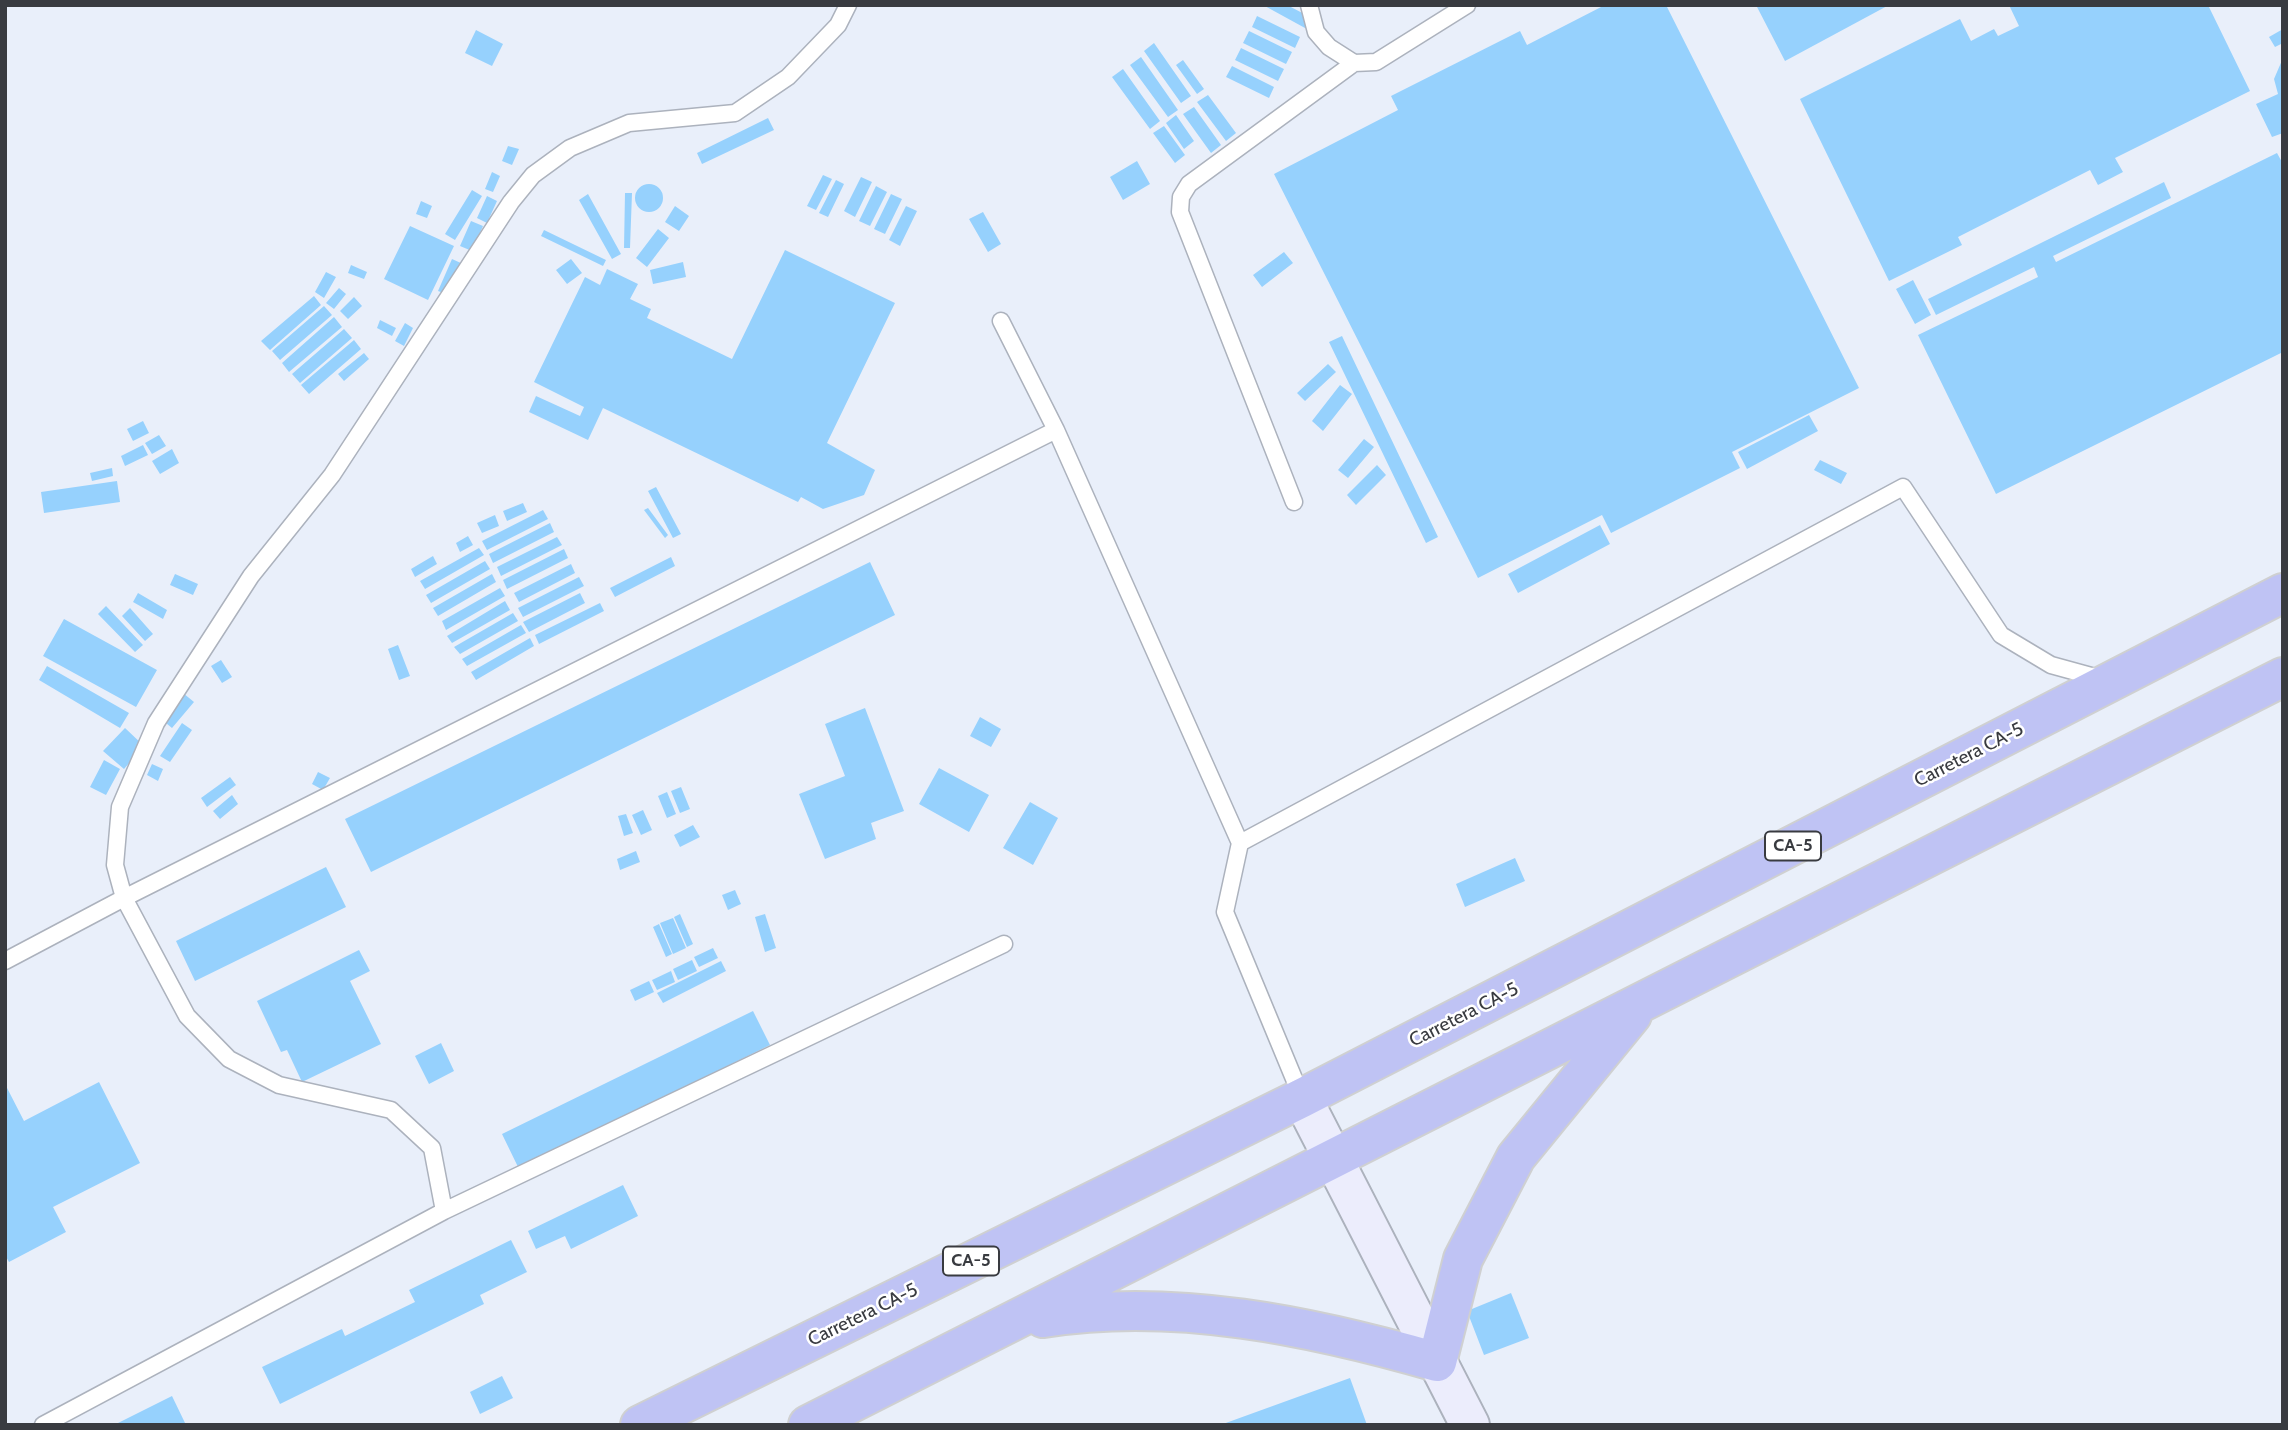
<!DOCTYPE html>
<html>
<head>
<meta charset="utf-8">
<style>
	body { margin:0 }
	#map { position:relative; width:2288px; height:1430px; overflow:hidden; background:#e9effa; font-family:Cabin,sans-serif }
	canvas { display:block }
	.frame { position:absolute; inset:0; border:7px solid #393b40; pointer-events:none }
</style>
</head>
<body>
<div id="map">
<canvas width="2288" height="1430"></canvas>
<div class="frame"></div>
</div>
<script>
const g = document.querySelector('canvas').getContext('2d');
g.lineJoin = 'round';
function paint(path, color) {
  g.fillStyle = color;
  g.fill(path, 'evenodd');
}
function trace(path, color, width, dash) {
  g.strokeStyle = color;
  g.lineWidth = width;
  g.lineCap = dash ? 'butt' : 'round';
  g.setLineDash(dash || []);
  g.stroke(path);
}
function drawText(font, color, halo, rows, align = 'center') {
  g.font = font + ' Cabin,sans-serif';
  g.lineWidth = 5;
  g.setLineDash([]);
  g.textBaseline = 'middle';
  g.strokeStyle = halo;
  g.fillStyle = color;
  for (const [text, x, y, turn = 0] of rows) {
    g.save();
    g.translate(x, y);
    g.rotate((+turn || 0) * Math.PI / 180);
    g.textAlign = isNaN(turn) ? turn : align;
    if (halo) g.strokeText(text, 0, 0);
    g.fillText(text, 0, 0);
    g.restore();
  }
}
const building = new Path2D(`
	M1263 5H1287L1310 17 1305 28Z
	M1605 5H1666L1859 388 1732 452 1740 468 1611 533 1602 515 1478 578 1274 174 1398 110 1391 96 1520 31 1527 45Z
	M1756 5H1889L1785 61Z
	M2009 5H2208L2250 91 2115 158 2123 172 2098 185 2090 170 1958 237 1962 245 1889 281 1800 99 1960 19 1971 41 1994 29 1998 36 2019 26Z
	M1257 16 1300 37 1295 48 1252 27Z
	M2283 29V43L2275 47 2269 37Z
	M476 30 503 44 492 66 465 53Z
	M1249 31 1292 52 1286 64 1243 43Z
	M1154 43 1191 96 1181 103 1144 51Z
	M1241 48 1284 69 1278 81 1235 60Z
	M1141 57 1178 110 1168 117 1130 65Z
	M2283 58V133L2272 137 2256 104 2278 94 2274 79Z
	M1183 60 1204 89 1197 94 1176 65Z
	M1232 66 1274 87 1269 98 1226 77Z
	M1123 69 1160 121 1150 129 1112 77Z
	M1208 95 1236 133 1226 141 1197 102Z
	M1194 107 1221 145 1211 153 1183 114Z
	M1176 115 1194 141 1184 149 1166 123Z
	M768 118 774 130 702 164 697 153Z
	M1164 126 1185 155 1175 163 1153 133Z
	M508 146 519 149 512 165 502 161Z
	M2277 153 2283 164V352L1996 494 1918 335 2038 277 2034 267 1936 315 1928 299 2164 182 2171 198 2053 256 2056 262Z
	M1137 161 1150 184 1123 200 1110 177Z
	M492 172 500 176 493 192 485 189Z
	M823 175 832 179 816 210 807 206Z
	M861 177 872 182 855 217 844 211Z
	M836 180 844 184 828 217 819 213Z
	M635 198a14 14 0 1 1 28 0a14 14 0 1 1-28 0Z
	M876 186 887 192 870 226 859 221Z
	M472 190 482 196 455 240 445 234Z
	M625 193H632L630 248H624Z
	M588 194 621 254 612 259 579 200Z
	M891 194 902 199 885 234 874 229Z
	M487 196 497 201 487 223 477 218Z
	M421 201 432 206 427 218 416 214Z
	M675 206 689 216 679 231 665 222Z
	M906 206 917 211 900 246 889 240Z
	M983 212 1001 244 988 252 969 219Z
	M471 221 483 226 472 251 460 246Z
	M410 226 454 246 428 300 384 279Z
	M658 229 669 238 647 267 636 258Z
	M544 230 606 260 603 266 541 236Z
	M785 250 895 303 827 443 875 470 864 495 823 509 801 497 798 502 603 408 588 440 529 412 536 396 580 416 584 407 534 382 585 277 600 285 607 269 638 284 630 299 651 309 647 318 732 359Z
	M1284 252 1293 263 1262 287 1253 275Z
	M452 259 463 264 449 295 438 291Z
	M571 259 582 273 567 284 556 270Z
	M683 262 686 277 653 284 650 270Z
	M351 265 367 272 364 279 348 273Z
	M326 272 336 277 324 298 315 292Z
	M1913 280 1931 315 1915 324 1896 289Z
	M339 288 346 294 334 309 326 303Z
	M314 296 321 305 270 350 261 341Z
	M354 297 362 306 348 319 340 311Z
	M324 306 332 315 280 360 272 351Z
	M334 317 342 327 289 372 282 363Z
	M380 320 396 328 392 336 377 328Z
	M405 323 413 328 404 346 395 341Z
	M344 329 352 338 300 383 292 374Z
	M1342 336 1438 537 1426 543 1329 342Z
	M354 340 361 349 309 394 301 385Z
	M364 353 369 359 344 381 338 374Z
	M1328 364 1336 372 1305 401 1297 393Z
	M1340 385 1352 394 1323 431 1312 421Z
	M1809 415 1818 431 1747 469 1738 452Z
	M143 421 149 433 133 441 127 429Z
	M159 435 166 446 152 454 145 443Z
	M1364 439 1374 447 1348 478 1338 470Z
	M143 445 148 455 125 466 121 456Z
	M172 449 179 463 160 474 152 461Z
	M1820 460 1847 473 1841 484 1814 470Z
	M1377 465 1386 475 1356 505 1347 495Z
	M112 468 113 476 92 481 90 473Z
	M117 481 120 502 44 513 41 492Z
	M656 487 681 534 673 538 648 491Z
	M523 503 527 512 507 521 503 511Z
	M648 508 668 535 665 538 644 510Z
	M543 510 548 519 487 550 482 541Z
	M495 515 499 526 482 533 477 523Z
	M550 523 554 532 493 563 489 554Z
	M1600 525 1610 544 1518 593 1508 574Z
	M468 536 473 545 460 552 456 543Z
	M557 537 562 545 501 576 497 567Z
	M479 548 484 555 425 589 420 581Z
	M564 549 568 558 507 589 503 580Z
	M433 556 437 564 415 577 411 569Z
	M671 557 675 566 615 597 610 588Z
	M485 561 490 569 431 603 426 595Z
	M870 562 895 615 371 872 345 819Z
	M571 564 575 573 519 602 514 593Z
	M175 574 198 584 193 595 170 585Z
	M492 574 496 582 438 616 433 608Z
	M579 577 584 586 523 617 518 608Z
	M500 588 505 596 446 630 442 621Z
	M138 593 167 610 163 619 133 602Z
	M580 593 585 603 529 632 523 622Z
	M505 601 510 610 452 643 447 636Z
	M600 603 604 611 539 644 535 635Z
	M106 606 143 645 135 652 98 614Z
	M130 608 153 634 145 641 122 616Z
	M513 613 518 621 460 654 454 647Z
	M64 619 157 670 136 707 43 656Z
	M521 625 526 633 467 666 462 659Z
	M530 638 534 646 476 680 471 672Z
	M398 645 410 676 399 680 388 649Z
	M221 660 232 677 222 683 211 666Z
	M47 666 129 713 120 728 39 680Z
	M183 693 194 702 172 728 161 719Z
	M865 708 904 811 871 823 876 839 825 859 799 794 845 776 825 724Z
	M980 717 1001 729 991 747 970 736Z
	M182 723 192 730 170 762 160 756Z
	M125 728 144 746 124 769 103 751Z
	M104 760 120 769 106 795 90 787Z
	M152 764 163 769 158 781 147 775Z
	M939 768 989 795 969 832 919 804Z
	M318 772 330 778 323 790 312 784Z
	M230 777 236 785 207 807 201 798Z
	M681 787 690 809 680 813 671 791Z
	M667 792 676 814 667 818 658 796Z
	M232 795 238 804 220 819 213 811Z
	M1030 802 1058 818 1033 865 1003 848Z
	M643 810 652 830 641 835 632 815Z
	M626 814 633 833 624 836 618 816Z
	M693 825 700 837 680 847 674 835Z
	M636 851 640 862 620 870 617 859Z
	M1515 858 1525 881 1465 907 1456 884Z
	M326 867 346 907 195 981 176 941Z
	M735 890 741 904 728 910 722 895Z
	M680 914 693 944 687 947 674 917Z
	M765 914 776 948 765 952 755 917Z
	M673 918 686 948 673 954 660 923Z
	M659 924 672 954 666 957 653 927Z
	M713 948 718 958 699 967 694 957Z
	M359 950 370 971 350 981 381 1044 302 1082 287 1050 281 1052 257 1001Z
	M692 960 697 971 678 980 673 969Z
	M721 961 726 971 663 1003 657 993Z
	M671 971 675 982 657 990 652 980Z
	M649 981 654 992 635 1001 630 990Z
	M753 1011 770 1045 519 1169 502 1134Z
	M441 1043 454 1071 429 1084 415 1056Z
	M99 1082 140 1163 53 1207 66 1232 9 1262 5 1255V1084L24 1121Z
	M623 1185 638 1216 571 1249 565 1236 536 1249 528 1231Z
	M511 1240 527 1272 480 1295 484 1304 280 1404 262 1367 342 1329 345 1336 415 1302 409 1290Z
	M1511 1293 1529 1338 1484 1355 1467 1311Z
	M502 1376 513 1398 480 1414 470 1392Z
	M1350 1378 1367 1425H1223V1424Z
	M172 1396 186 1425H114Z`);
const lane = new Path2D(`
	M1309 5 1316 32 1329 47 1354 63 1376 62 1467 5
	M1001 321 1056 430 1240 843 1225 912 1302 1098
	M1294 502 1180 212 1181 197 1189 184 1354 63
	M1240 843 1903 487 2001 635 2051 665 2102 679
	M5 961 124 898 1056 430
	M444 1211 432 1148 391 1110 279 1085 229 1059 187 1016 124 898 115 865 120 807 156 723 251 576 332 475 511 202 533 175 570 148 629 123 735 113 788 77 838 25 848 5
	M43 1425 444 1211 1004 944`);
const secondary = new Path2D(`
	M1302 1098 1470 1425`);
const highway = new Path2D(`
	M1043 1318C1174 1297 1312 1326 1437 1362L1463 1259 1516 1157 1632 1015
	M640 1425 1302 1098 2283 593
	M808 1425 2283 677`);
const shields = [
	[1793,846,56],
	[971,1261,56]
];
const shieldNames = [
	["CA-5",1793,846],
	["CA-5",971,1261]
];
const streetNames = [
	["Carretera CA-5",1969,755,-27],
	["Carretera CA-5",1464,1015,-27],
	["Carretera CA-5",863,1315,-26]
];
paint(building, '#96d1fd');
trace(lane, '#acb2bd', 19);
trace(secondary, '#acb2bd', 42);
trace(highway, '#cfd0d1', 42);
trace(lane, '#fff', 16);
trace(secondary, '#ecedfc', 38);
trace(highway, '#bfc3f4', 38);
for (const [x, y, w] of shields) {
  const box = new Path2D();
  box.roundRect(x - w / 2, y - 14.5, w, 29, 5);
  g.fillStyle = '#fff';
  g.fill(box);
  trace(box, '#393b40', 2);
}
drawText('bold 18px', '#393b40', null, shieldNames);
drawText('19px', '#393b40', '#fff', streetNames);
</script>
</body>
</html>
